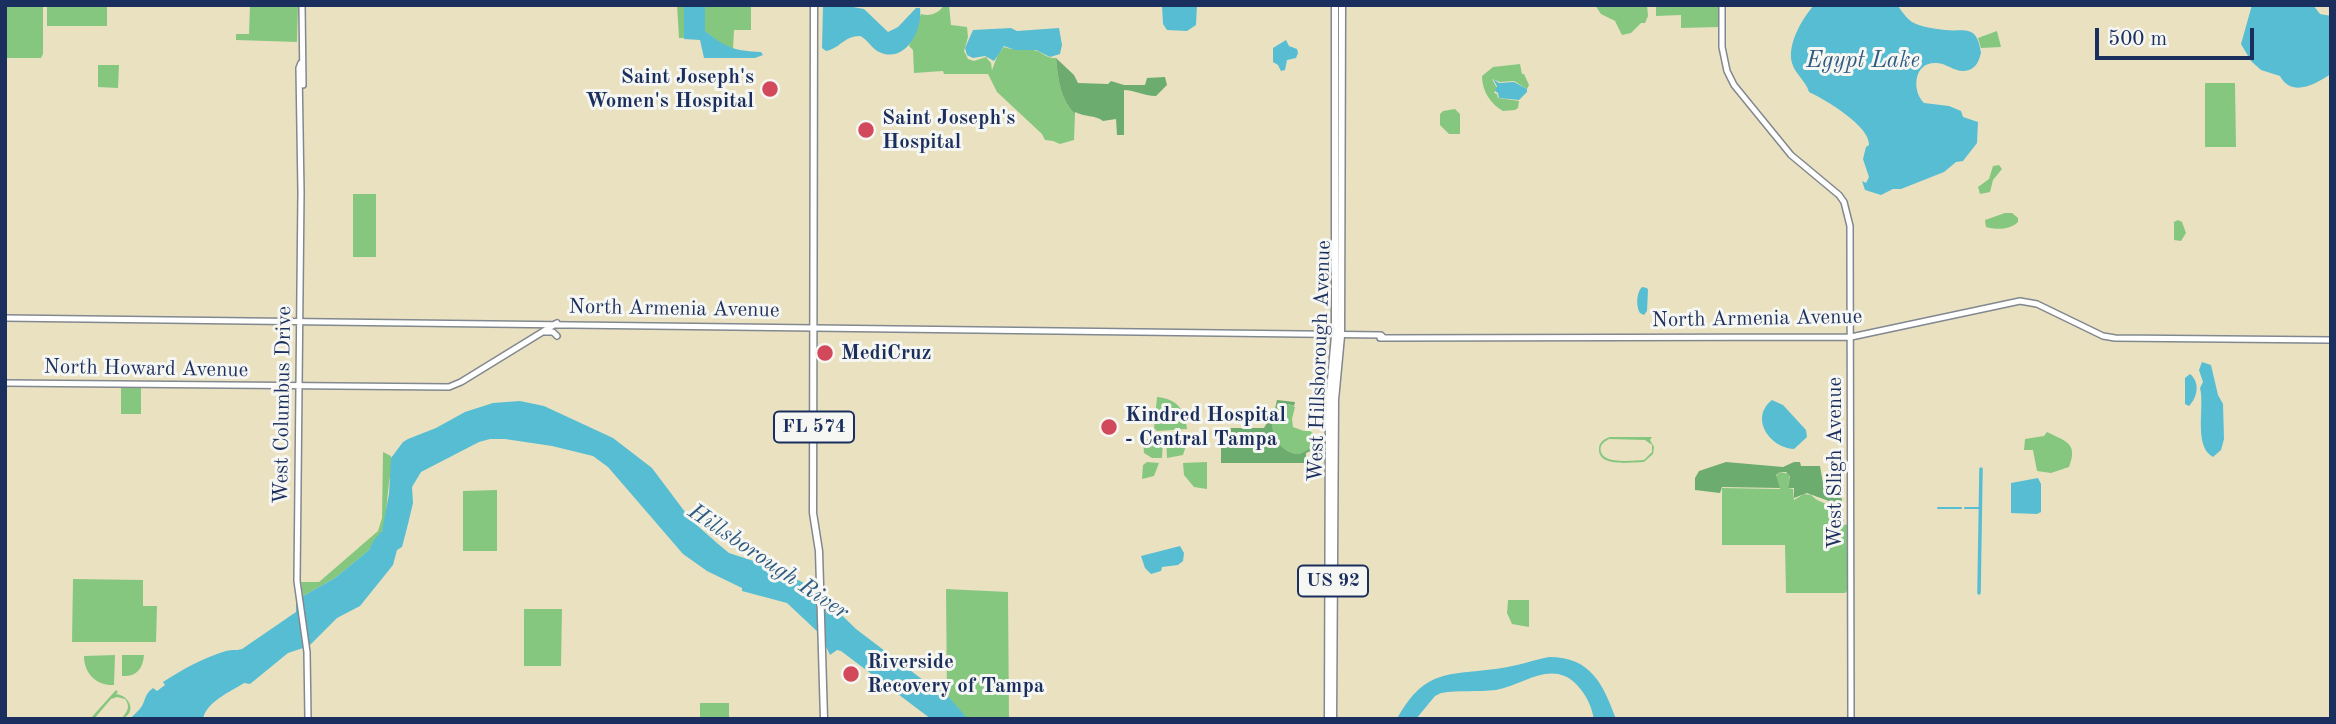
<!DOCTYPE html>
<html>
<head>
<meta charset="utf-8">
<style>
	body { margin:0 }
	#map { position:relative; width:2336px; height:724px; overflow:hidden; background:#eae1c0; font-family:"Old Standard TT",serif }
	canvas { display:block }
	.frame { position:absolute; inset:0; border:7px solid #1b2f5e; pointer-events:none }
	.scale { position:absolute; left:2095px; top:28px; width:159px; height:32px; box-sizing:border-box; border:4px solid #1b2f5e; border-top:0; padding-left:9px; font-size:21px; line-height:24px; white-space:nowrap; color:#1b2f5e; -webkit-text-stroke:5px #f6f6f2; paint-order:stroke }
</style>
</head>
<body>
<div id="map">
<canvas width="2336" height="724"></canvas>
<div class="frame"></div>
<div class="scale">500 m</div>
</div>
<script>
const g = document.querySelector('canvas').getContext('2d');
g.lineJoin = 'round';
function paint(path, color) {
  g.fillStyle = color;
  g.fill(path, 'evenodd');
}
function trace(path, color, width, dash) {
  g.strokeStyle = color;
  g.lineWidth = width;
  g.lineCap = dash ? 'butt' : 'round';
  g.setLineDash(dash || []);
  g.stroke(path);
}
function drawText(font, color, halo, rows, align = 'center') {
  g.font = font + ' "Old Standard TT",serif';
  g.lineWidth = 6;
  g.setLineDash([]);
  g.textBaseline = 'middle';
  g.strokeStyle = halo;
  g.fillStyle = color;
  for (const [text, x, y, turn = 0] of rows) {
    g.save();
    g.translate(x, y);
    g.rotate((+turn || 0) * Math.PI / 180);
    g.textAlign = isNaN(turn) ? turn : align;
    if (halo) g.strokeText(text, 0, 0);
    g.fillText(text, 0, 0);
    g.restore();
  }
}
const green = new Path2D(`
	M5 5H43V54L41 58H5Z
	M47 5H107V26H47Z
	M250 5H298L297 42 236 40V34H249Z
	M677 5H684V38H679Z
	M751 5V30H734L733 50 722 45 705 31 704 6Z
	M944 5H949L951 25 967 27 968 37 964 51 968 59 974 61 986 57 991 63 992 70 998 54 1004 47C1015 51 1024 48 1034 50 1043 52 1046 59 1056 58 1058 79 1060 99 1075 114L1074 140 1060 144 1053 141 1045 140 1042 134 997 92 988 74H944L943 71 914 73 913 50 909 46 921 14C930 17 939 13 944 5Z
	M1595 5H1647L1648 16 1645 23H1641L1631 33 1622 35 1615 21 1601 14Z
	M1656 5H1720L1719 27 1681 28V15L1656 16Z
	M1997 31 2001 47 1981 48 1978 38Z
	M1520 64 1522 74H1524L1529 85 1527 89 1514 81 1500 82 1492 79 1497 88 1494 93 1497 94 1498 98 1519 101 1518 108 1515 110 1503 111C1490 104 1482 90 1482 76L1493 67Z
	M98 65H119L118 88 98 87Z
	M2205 83H2235L2236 147H2205Z
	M1455 109 1460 114V134H1449L1440 125V114L1443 111Z
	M1999 165 2002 169 1993 180 1990 192 1980 194 1978 187 1989 179 1993 166Z
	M353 194H376V257H353Z
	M2005 213H2012L2018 218V222C2010 230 1996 230 1986 227L1985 220Z
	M2178 220 2182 222 2186 233 2181 241 2174 240V222Z
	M121 387H141V414H121Z
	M1157 397C1178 399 1185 410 1187 429L1157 431 1154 428Z
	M1289 404 1295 407 1292 419 1293 427 1304 431H1310L1315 435 1316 445C1310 447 1303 455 1296 454 1271 449 1262 413 1289 404Z
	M2047 432C2064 441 2079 442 2069 467L2051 473 2037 471 2033 450H2024L2025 439 2044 436Z
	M1168 436 1188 439 1183 455 1167 458 1166 438Z
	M1610 437H1652L1650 440 1654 447 1653 454 1644 462C1633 462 1598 468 1599 449 1599 442 1604 439 1610 437ZM1609 439 1645 440 1652 445V452L1644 460C1634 460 1605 465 1601 452 1599 445 1604 442 1609 439Z
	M1160 438 1163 440 1162 458H1152L1144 453 1143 439Z
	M383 452 391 456 392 467 389 482 385 522 382 531 369 550 335 578 303 596 301 582H319L378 531 382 518Z
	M1147 462 1159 463 1154 476 1142 479 1143 465Z
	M1207 462V489L1194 487 1184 475 1183 463Z
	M1780 472 1790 474 1788 488 1793 489 1794 500 1804 494 1811 495C1825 509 1838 498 1839 524L1849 525 1848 590 1845 593H1786L1785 545H1722V488L1780 489 1776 476Z
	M497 490V551H463V491Z
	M73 579 143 580V606H157L156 642H72Z
	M946 589 1008 592 1009 719H968L947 697Z
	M1508 600H1529V627L1512 624 1507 613Z
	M524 609H562L561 666H524Z
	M115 655 114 685C97 686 84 674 84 656Z
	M122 655H144C143 669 136 677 122 676Z
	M116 690 118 692 116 694C131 696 137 714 121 719 127 712 131 707 125 699L117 697 111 699 94 719H90Z
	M700 703H729V719H700Z`);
const forest = new Path2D(`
	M1056 58 1074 75 1078 83 1108 84 1111 81 1124 85H1145L1147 78 1165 77 1167 85 1156 96C1143 96 1135 90 1124 90V135H1117L1116 119 1103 121C1095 115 1085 117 1075 112V114C1060 99 1058 79 1056 58Z
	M1277 400 1295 402 1294 406 1289 404C1262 413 1271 449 1296 454 1302 455 1310 447 1316 445L1315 435 1318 437 1325 438 1326 444 1306 453V463H1221V428H1264L1275 409Z
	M1726 462 1783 467 1794 462H1800L1801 466H1820L1824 489 1841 491 1844 524H1840C1839 499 1826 501 1807 493L1794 498V488H1788L1790 476 1786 472H1780L1776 475 1780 488 1722 487 1720 493 1695 490V478L1699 471Z`);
const water = new Path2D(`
	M684 5H705V31C725 47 734 51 761 52L763 55 755 58H704L700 40 684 39Z
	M823 5H842L864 9 888 32 898 27 916 8H920C923 31 904 66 877 51 870 46 867 39 860 36 844 36 839 49 826 51L822 48Z
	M1162 5H1197L1196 25 1187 31 1167 30 1163 24Z
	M1814 5H1897C1902 11 1906 18 1912 22 1921 27 1935 29 1945 30 1965 32 1977 24 1981 53 1979 60 1977 67 1969 70 1956 74 1949 64 1937 63 1914 61 1911 90 1924 103L1949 106 1961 111 1963 117 1978 122 1977 143 1963 161 1956 162 1944 172 1901 189H1893L1881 195 1865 190 1862 181 1866 183 1869 177 1863 159 1866 147 1869 145C1870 126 1826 100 1809 92 1806 81 1795 74 1792 63 1787 44 1802 19 1814 5Z
	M2252 5H2313L2320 14 2331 16V74C2315 84 2292 98 2280 76L2261 70 2251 61 2241 44Z
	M1011 28 1017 31 1059 28 1062 45 1060 54 1050 57 1036 50H1015L1004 46 994 61 985 56 973 58 967 55 965 48 973 30Z
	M1286 40 1289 46 1297 49 1298 53 1296 58 1287 60 1285 70 1281 71 1278 65 1273 62V48Z
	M1493 79 1499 83 1514 82 1527 89V92L1519 100 1499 98 1498 93 1495 91 1497 86Z
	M1642 287 1647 288 1648 290 1647 311 1644 315 1640 313C1636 307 1636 293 1642 287Z
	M2202 362 2211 365 2218 395 2223 404 2224 439 2221 450 2213 457C2193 446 2205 407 2200 388L2203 382 2199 370Z
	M2190 374C2200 382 2198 397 2189 406L2185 404V378Z
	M1772 400 1783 405 1806 430 1807 437 1794 449C1770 448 1749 418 1772 400Z
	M520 401 544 406 613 438 652 468 691 520 717 543 729 553 772 567 814 588 856 629 927 683 945 693 968 719H931L841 651 837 650 830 655 820 634 787 603 742 591V588L707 571 683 554 608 467 593 456 552 446 505 439H490L479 442 421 472 412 487 413 503 408 524 402 547 397 550 393 565 360 606 337 618 309 646 288 653 250 684 244 683C230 692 206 702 203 719H130C133 715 139 711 142 706 146 698 145 694 153 688L157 691 165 685 163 682C183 669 203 658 226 651 233 649 235 651 242 649L296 612V597L303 596 335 578 369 550 374 540 382 531 389 494 391 458 403 442 408 439 436 428 465 412 493 403Z
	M2038 478 2041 484V512L2037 514 2011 513V483Z
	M1180 546 1184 553 1183 561 1178 565 1162 567 1161 571 1151 574 1145 568 1141 556Z
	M1549 657C1591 657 1603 684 1616 719H1594C1591 705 1587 696 1577 685 1552 659 1524 685 1496 690 1478 692 1459 690 1441 693L1435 696 1416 719H1397C1426 666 1451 676 1502 668 1517 666 1533 660 1549 657Z`);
const stream = new Path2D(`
	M1938 508H1961
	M1965 508H1980`);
const canal = new Path2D(`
	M1979 593 1981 469`);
const secondary = new Path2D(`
	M302 5 303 85
	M1722 5V47L1727 71 1734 85 1791 155 1839 195 1844 202 1850 226 1851 719
	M301 63 299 68 301 192 297 581 307 652 308 719
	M5 318 1381 335 1383 337
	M545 332H553L557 336
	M1380 338 1851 337 2020 301 2037 304 2103 336 2115 338 2331 340
	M5 383 449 387 461 382 557 323`);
const primary = new Path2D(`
	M814 5 813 513 819 551 824 719
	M1328 719 1329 401 1335 336V5
	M1333 719 1335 400 1341 336 1342 5`);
const markers = [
	[770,89,9,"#d1495b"],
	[866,130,9,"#d1495b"],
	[825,353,9,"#d1495b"],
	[1109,427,9,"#d1495b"],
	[851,674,9,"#d1495b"]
];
const shields = [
	[814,427,80],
	[1333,581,70]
];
const shieldNames = [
	["FL 574",814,427],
	["US 92",1333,581]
];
const poiNames = [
	["Saint Joseph's",754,77,"right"],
	["Women's Hospital",754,101,"right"],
	["Saint Joseph's",882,118],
	["Hospital",882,142],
	["MediCruz",841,353],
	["Kindred Hospital",1125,415],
	["- Central Tampa",1125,439],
	["Riverside",867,662],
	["Recovery of Tampa",867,686]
];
const streetNames = [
	["North Armenia Avenue",674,309,1],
	["North Armenia Avenue",1757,319,-1],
	["West Hillsborough Avenue",1320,361,-88],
	["North Howard Avenue",146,369,1],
	["West Columbus Drive",283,405,-89],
	["West Sligh Avenue",1835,463,-90]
];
const waterNames = [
	["Egypt Lake",1863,61],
	["Hillsborough River",768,562,34]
];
paint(green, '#86c780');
paint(forest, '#6cac6e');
paint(water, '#56bdd3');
trace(stream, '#56bdd3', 2);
trace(canal, '#56bdd3', 3.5);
trace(secondary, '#82888f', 8);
trace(primary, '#82888f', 9);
trace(secondary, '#fff', 5);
trace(primary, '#fff', 6);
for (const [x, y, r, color] of markers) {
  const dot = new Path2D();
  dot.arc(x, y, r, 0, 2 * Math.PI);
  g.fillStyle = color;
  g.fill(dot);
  trace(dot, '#f6f6f2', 2.5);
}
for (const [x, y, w] of shields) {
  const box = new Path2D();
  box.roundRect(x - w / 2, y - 15.5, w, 31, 5);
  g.fillStyle = '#f6f6f2';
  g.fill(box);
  trace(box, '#1b2f5e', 2);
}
drawText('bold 19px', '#1b2f5e', null, shieldNames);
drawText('bold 21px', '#1b2f5e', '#f6f6f2', poiNames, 'left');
drawText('21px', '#1b2f5e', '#f6f6f2', streetNames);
drawText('italic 23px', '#2d5a81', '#f6f6f2', waterNames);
</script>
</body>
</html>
